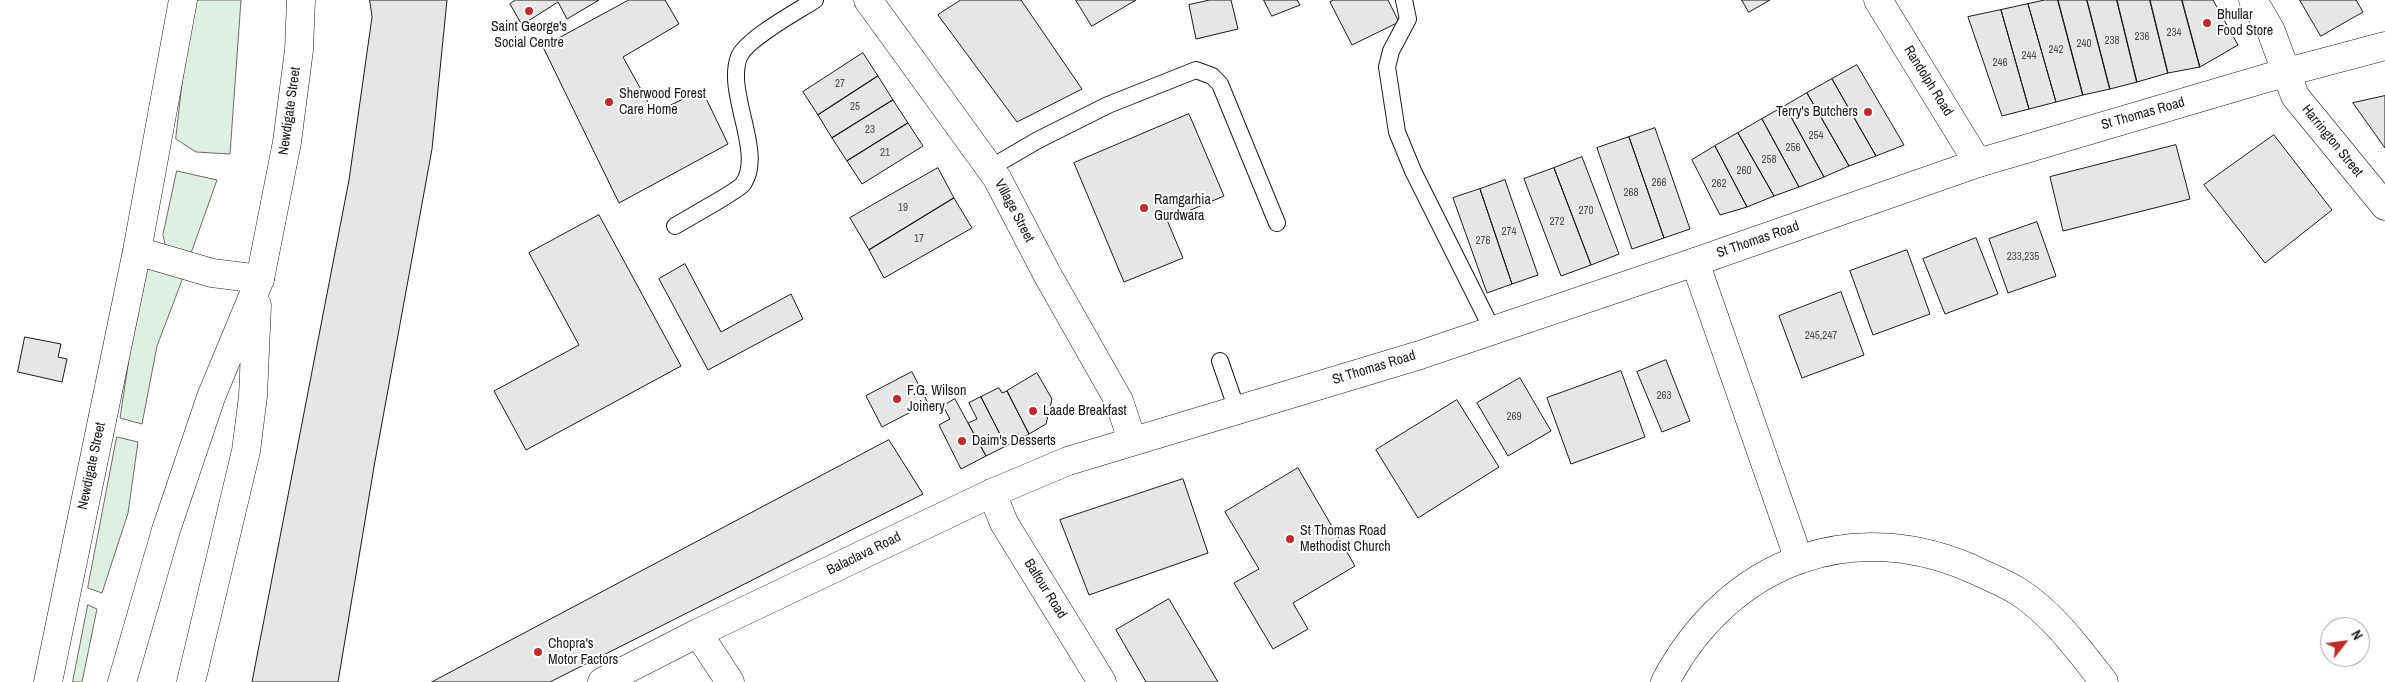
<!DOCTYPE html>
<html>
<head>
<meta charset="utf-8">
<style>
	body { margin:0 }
	#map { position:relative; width:2385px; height:682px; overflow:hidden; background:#fff; font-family:"Archivo Narrow",sans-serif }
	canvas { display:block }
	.north { position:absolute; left:2320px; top:617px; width:50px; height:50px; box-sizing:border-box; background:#fff; border:1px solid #a3a3a3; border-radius:50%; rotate:60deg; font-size:14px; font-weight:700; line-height:20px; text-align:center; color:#1a1a1a }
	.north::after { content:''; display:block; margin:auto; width:18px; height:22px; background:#c62828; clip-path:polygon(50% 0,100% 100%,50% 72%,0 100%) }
</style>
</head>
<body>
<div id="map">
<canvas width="2385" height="682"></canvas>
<div class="north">N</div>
</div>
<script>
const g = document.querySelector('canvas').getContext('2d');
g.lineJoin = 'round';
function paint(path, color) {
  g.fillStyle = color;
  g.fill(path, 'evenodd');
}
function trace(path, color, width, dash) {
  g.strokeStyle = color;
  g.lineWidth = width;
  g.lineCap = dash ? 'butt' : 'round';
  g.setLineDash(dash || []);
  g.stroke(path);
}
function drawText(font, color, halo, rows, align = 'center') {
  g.font = font + ' "Archivo Narrow",sans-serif';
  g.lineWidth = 4;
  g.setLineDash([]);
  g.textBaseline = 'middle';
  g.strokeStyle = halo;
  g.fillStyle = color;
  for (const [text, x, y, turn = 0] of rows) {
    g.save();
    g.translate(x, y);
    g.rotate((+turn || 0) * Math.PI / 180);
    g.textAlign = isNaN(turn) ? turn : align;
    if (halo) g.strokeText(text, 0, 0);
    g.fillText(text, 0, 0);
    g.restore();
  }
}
const green = new Path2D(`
	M192 0H241L230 154 196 152 176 139Z
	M177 171 217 180 190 256 166 249 163 235Z
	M147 264 184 275 157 346 142 424 120 418 142 272Z
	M117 437 138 442 128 513 102 593 88 588Z
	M88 605 97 609 82 682H73Z`);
const building = new Path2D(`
	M370 0H447L432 149 375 461 338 682H252L349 180 372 17Z
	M516 0H599L567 19 558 2 522 25 510 4Z
	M629 0H665L679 24 623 57 654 113 702 90 728 144 619 203 543 47Z
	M961 0H1021L1082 89 1017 122 938 15Z
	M1076 0H1136L1092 26Z
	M1210 0H1231L1238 29 1196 39 1189 5Z
	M1264 0H1297L1300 5 1272 16Z
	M1334 0H1388L1399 22 1352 45 1330 2Z
	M1742 0H1770L1749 12Z
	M2045 0H2058L2083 95 2056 102 2028 4Z
	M2058 0H2087L2110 89 2083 95Z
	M2087 0H2117L2137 82 2110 89Z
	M2117 0H2150L2168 73 2137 82Z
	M2150 0H2182L2200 67 2168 73Z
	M2182 0H2213L2238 45 2200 67Z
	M2300 0H2356L2363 12 2321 36Z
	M2028 4 2056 102 2029 109 2001 10Z
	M2001 10 2029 109 2002 116 1968 17Z
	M863 53 878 76 818 115 803 92Z
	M1857 65 1904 145 1876 156 1832 79Z
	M878 76 893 100 832 138 818 115Z
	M1832 79 1876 156 1849 166 1807 93Z
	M1807 93 1849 166 1824 177 1785 106Z
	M2385 96V148L2353 103Z
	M893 100 908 123 847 161 832 138Z
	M1785 106 1824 177 1799 187 1762 119Z
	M1189 114 1224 196 1167 220 1183 258 1124 282 1074 163Z
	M1762 119 1799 187 1774 196 1738 133Z
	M908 123 923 146 862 184 847 161Z
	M1655 128 1690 229 1664 238 1629 137Z
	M1738 133 1774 196 1747 207 1715 146Z
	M2274 135 2332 210 2265 263 2204 185Z
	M1629 137 1664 238 1632 249 1597 148Z
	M2176 145 2190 199 2063 231 2050 177Z
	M1715 146 1747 207 1720 215 1692 160Z
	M1582 157 1619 254 1591 265 1554 168Z
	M938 168 954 198 869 250 850 218Z
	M1554 168 1591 265 1561 276 1524 179Z
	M1505 180 1538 275 1512 284 1480 189Z
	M1480 189 1512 284 1487 293 1453 198Z
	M954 198 972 228 884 278 869 250Z
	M599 215 681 366 526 450 494 391 579 345 529 253Z
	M2037 222 2056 276 2008 293 1989 239Z
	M1976 238 1998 294 1945 314 1923 259Z
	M1907 250 1930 314 1873 335 1850 271Z
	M685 264 721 332 791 294 803 319 708 370 659 279Z
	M1841 292 1864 355 1802 378 1779 316Z
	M25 337 61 344 58 357 67 359 62 382 18 372Z
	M1666 360 1690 421 1662 432 1637 372Z
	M1621 371 1645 437 1571 464 1547 398Z
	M912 372 928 403 882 427 866 396Z
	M1037 373 1052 399 1046 424 1029 434 1007 391Z
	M1520 378 1551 431 1508 456 1477 403Z
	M999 388 1002 393 1007 391 1029 434 1006 446 981 397Z
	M981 397 1006 446 986 456 968 423 977 419 969 403Z
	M955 399 986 456 961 469 939 425 950 419 943 406Z
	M1457 400 1499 467 1418 518 1376 450Z
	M889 440 923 494 550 682H432Z
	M1298 468 1355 566 1293 603 1308 629 1273 649 1234 583 1259 569 1225 512Z
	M1183 479 1208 553 1089 595 1060 520Z
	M1169 599 1218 682H1146L1116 630Z`);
const service = new Path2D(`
	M1404 0 1408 19 1391 51 1387 67 1397 132 1413 171 1493 331
	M990 168 1038 140 1108 105 1196 70 1212 76 1220 84 1277 223
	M675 226C686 219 738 191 743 184 765 153 725 93 739 57 746 39 798 11 815 0
	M1220 361 1237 410`);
const minor = new Path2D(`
	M868 0 997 178 1047 274 1119 401 1132 440
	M1878 0 1978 163
	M2253 0 2271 31 2295 96 2385 206
	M137 251 212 273 260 279
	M1695 262 1799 560
	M992 493 1004 523 1102 682
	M698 633 730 682
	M48 682 137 251 183 0
	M1665 682C1729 560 1856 513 1981 573 1994 579 2007 584 2019 592 2054 615 2078 649 2104 682`);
const tertiary = new Path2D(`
	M602 682 698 633 992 493 1068 461 1420 355 1695 262 1978 163 2287 72 2385 46`);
const trunk = new Path2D(`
	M122 682 166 530 211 397 260 279 287 142 299 50 301 0
	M191 682 246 451 253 396 257 305`);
const markers = [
	[529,11,5,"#c62828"],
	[2207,23,5,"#c62828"],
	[609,102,5,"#c62828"],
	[1868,112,5,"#c62828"],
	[1144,208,5,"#c62828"],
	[897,399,5,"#c62828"],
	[1033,411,5,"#c62828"],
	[962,441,5,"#c62828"],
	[1290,539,5,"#c62828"],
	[538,652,5,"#c62828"]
];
const numberNames = [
	["234",2174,33],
	["236",2142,37],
	["238",2112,41],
	["240",2084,44],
	["242",2056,50],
	["244",2029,56],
	["246",2000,63],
	["27",840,84],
	["25",855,107],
	["23",870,130],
	["254",1816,136],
	["256",1793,148],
	["21",885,153],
	["258",1769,160],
	["260",1744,171],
	["266",1659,183],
	["262",1719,184],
	["268",1631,193],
	["19",903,208],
	["270",1586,211],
	["272",1557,222],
	["274",1509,232],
	["17",919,239],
	["276",1483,241],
	["233,235",2023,257],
	["245,247",1821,336],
	["263",1664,396],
	["269",1514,417]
];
const poiNames = [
	["Bhullar",2217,15],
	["Food Store",2217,31],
	["Saint George's",529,27,"center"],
	["Social Centre",529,43,"center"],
	["Sherwood Forest",619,94],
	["Care Home",619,110],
	["Terry's Butchers",1858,112,"right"],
	["Ramgarhia",1154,200],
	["Gurdwara",1154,216],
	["F.G. Wilson",907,391],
	["Joinery",907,407],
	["Laade Breakfast",1043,411],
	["Daim's Desserts",972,441],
	["St Thomas Road",1300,531],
	["Methodist Church",1300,547],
	["Chopra's",548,644],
	["Motor Factors",548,660]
];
const streetNames = [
	["Randolph Road",1928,81,58],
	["Newdigate Street",290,111,-82],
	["St Thomas Road",2143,114,-16],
	["Harrington Street",2332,141,51],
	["Village Street",1014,211,62],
	["St Thomas Road",1758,240,-19],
	["St Thomas Road",1374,368,-17],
	["Newdigate Street",92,466,-78],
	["Balaclava Road",864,554,-26],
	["Balfour Road",1045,589,58]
];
paint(green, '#e0efe3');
trace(green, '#6a6a6a', 1);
paint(building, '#e6e6e6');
trace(building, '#1a1a1a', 1);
trace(service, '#1a1a1a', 18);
trace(minor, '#1a1a1a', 29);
trace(tertiary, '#1a1a1a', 29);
trace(trunk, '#1a1a1a', 29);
trace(service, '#fff', 16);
trace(minor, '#fff', 28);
trace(tertiary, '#fff', 28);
trace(trunk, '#fff', 28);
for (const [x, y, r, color] of markers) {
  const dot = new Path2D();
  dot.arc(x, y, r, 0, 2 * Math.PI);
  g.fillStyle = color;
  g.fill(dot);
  trace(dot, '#fff', 2);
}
drawText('11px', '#4d4d4d', null, numberNames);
drawText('14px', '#1a1a1a', '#fff', poiNames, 'left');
drawText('14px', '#1a1a1a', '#fff', streetNames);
</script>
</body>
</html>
